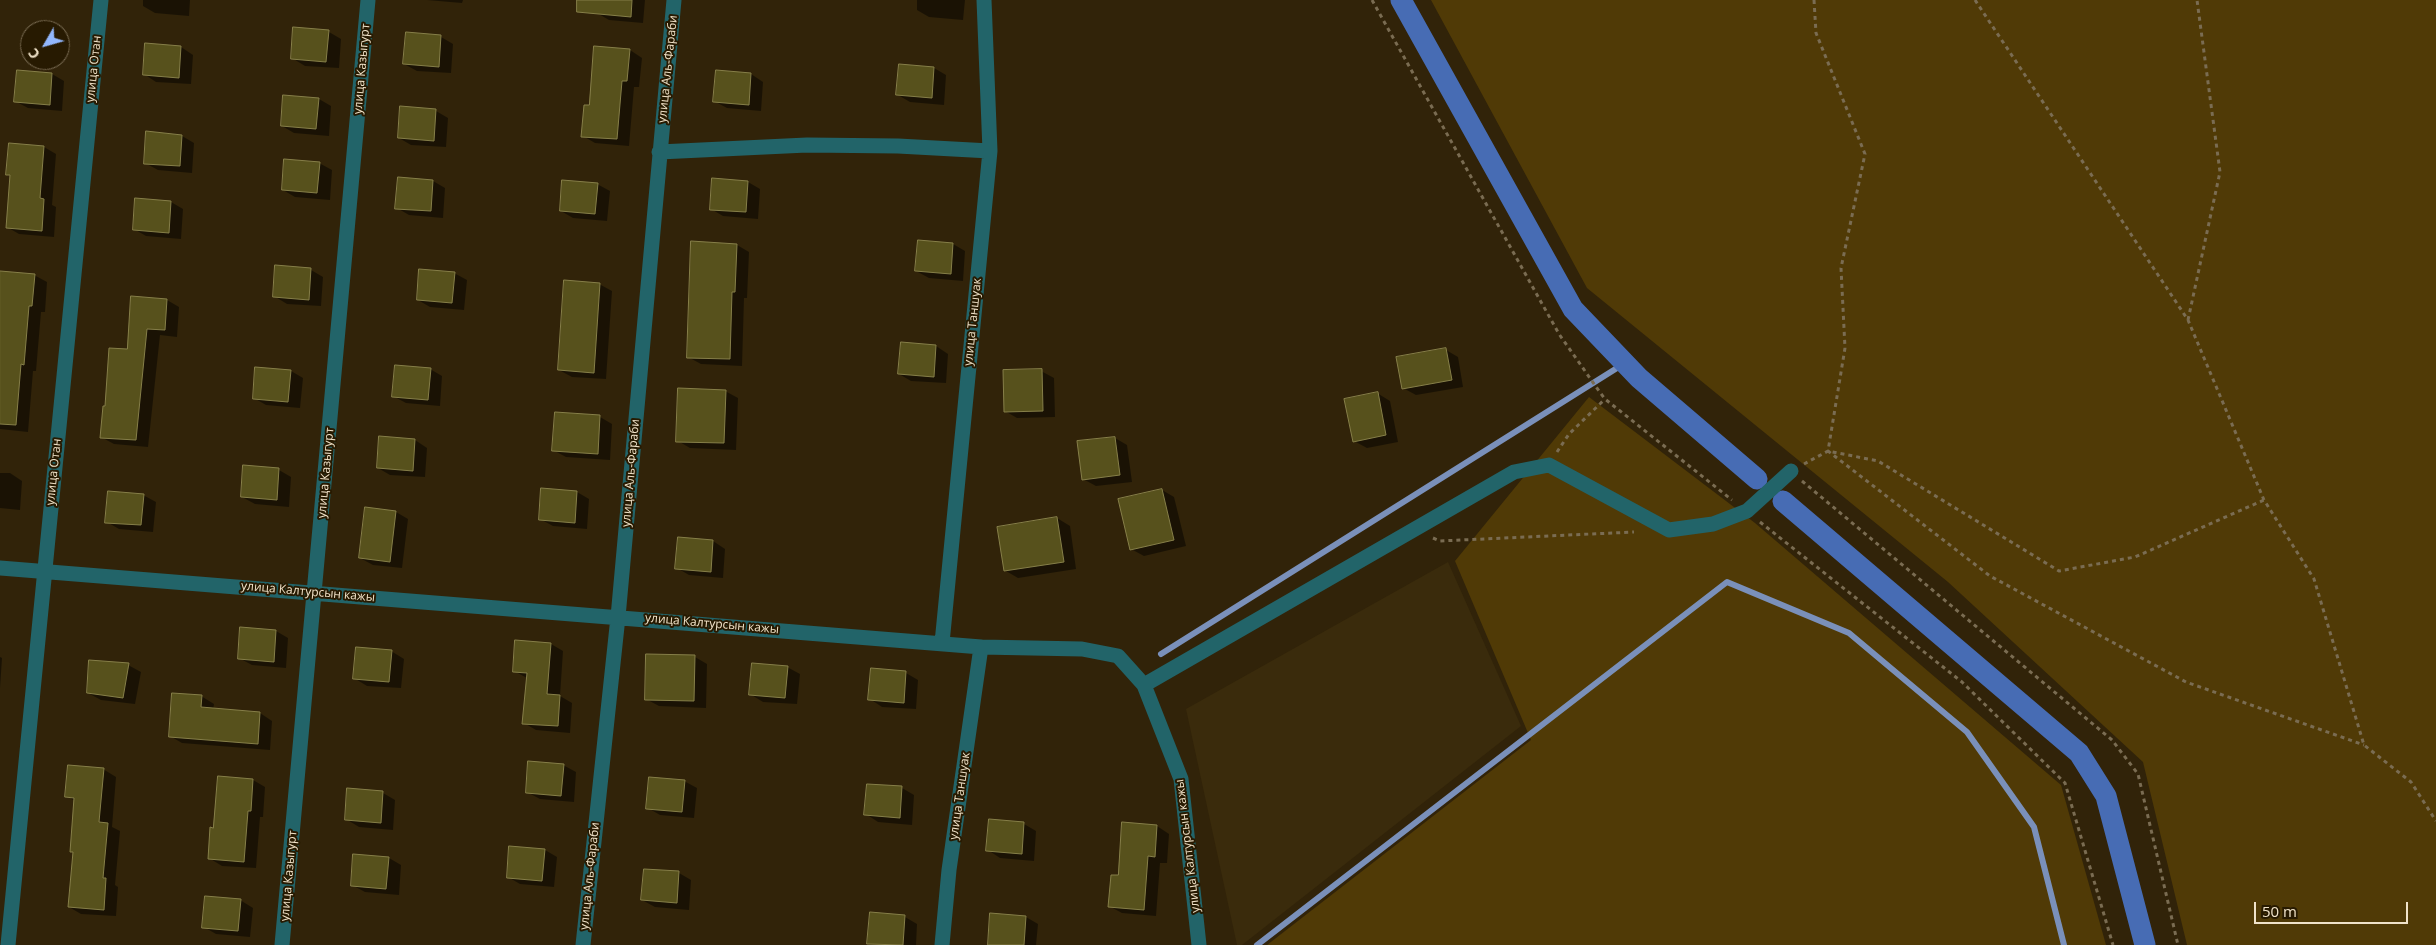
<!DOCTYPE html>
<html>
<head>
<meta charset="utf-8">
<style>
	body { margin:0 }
	#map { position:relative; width:2436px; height:945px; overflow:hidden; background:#312309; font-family:"Open Sans",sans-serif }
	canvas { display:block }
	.north { position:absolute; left:20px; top:20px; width:50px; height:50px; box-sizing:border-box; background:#271a01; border:1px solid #786a51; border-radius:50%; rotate:232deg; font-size:14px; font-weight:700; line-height:20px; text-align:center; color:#f1e3c9 }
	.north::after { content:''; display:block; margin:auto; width:18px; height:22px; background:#92b7fd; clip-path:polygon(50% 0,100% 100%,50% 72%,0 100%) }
	.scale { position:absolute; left:2254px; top:902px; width:154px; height:22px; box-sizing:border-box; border:2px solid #f1e3c9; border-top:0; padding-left:6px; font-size:15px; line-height:18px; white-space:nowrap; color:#f1e3c9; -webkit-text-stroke:4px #271a01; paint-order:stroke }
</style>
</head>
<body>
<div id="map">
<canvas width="2436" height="945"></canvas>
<div class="north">С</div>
<div class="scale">50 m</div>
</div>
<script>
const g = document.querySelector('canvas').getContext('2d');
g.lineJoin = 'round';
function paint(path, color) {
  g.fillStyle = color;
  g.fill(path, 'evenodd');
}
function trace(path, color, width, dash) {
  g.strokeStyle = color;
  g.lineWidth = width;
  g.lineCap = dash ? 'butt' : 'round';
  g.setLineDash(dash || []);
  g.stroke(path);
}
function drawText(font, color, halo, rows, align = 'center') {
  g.font = font + ' "Open Sans",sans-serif';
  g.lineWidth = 4;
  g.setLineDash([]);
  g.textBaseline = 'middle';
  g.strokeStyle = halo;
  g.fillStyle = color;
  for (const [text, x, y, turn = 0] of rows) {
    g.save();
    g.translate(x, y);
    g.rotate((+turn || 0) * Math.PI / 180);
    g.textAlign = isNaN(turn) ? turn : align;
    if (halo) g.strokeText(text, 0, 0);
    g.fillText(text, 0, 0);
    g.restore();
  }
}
const built = new Path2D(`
	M1448 562 1521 726 1242 945H1237L1186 709Z`);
const green = new Path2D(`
	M1431 0H2436V945H2187L2143 762 1948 582 1587 288Z
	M1589 397 1755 523 2061 785 2106 945H1267L1531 740 1455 561Z`);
const shadow = new Path2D(`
	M143 0H190L189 16 155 13 143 6Z
	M427 0H463L462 3Z
	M598 0H645L643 23 609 20 597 13Z
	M917 0H965L963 20 929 17 917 10Z
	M329 32 341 39 339 68 305 66 292 58Z
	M441 37 453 44 451 73 417 71 404 64Z
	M181 47 193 55 191 84 156 82 144 74Z
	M630 50 642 58 639 87H634L629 146 595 143 583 136 591 106Z
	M900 65 934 68 946 75 944 105 910 102 898 95Z
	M18 72 52 74 64 81 62 111 28 108 15 101Z
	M751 74 763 82 761 111 727 108 714 101Z
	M319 99 331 106 329 136 294 133 282 126Z
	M436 111 448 118 446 147 411 145 399 138Z
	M182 136 194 143 192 173 158 170 145 163Z
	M44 147 56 154 52 205 56 207 54 237 19 234 7 227 11 176 7 174Z
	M319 163 332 170 330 200 295 197 283 190Z
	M399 178 433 181 445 188 443 218 409 215 397 208Z
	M748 182 760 189 758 219 723 216 711 209Z
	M597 184 610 191 607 221 573 218 561 211Z
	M171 202 183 209 181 239 146 236 134 229Z
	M953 244 965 251 963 281 929 278 916 271Z
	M737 245 749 252 747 298H744L742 366 701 364 688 357Z
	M311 270 323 277 321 306 287 304 274 296Z
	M454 273 467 280 464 310 430 307 418 300Z
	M34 275 47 282 45 312H41L36 371H33L28 432 0 429V278Z
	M599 284 612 291 606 379 572 377 559 370Z
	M167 300 179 307 177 337 160 335 148 447 114 444 101 437 106 407 128 351Z
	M936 346 948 354 946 383 911 381 899 374Z
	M1446 350 1458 357 1463 387 1416 395 1403 388Z
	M430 369 442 376 440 406 406 403 393 396Z
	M291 371 303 378 300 408 266 405 254 398Z
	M1041 371 1054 378 1055 417 1017 418 1005 411Z
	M725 391 738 398 736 450 690 448 678 441Z
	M1377 393 1390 401 1398 442 1367 448 1354 441Z
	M556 413 600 417 612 424 610 460 566 457 553 450Z
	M1115 438 1127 445 1132 482 1096 486 1083 479Z
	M415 440 427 448 425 477 390 475 378 468Z
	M279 470 291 477 289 507 255 504 242 497Z
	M0 473H10L22 481 20 510 0 508Z
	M1162 490 1174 497 1186 546 1144 556 1131 549Z
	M577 492 589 499 587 529 553 526 540 519Z
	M143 495 156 502 153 532 119 529 107 522Z
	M396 512 408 519 402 568 373 565 360 558Z
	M1057 518 1070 526 1076 569 1018 578 1006 571Z
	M679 539 713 541 725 549 723 578 689 575 677 568Z
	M276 631 288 638 286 668 252 665 239 658Z
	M551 644 563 651 560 696 572 703 570 733 536 730 524 723 527 678 514 671Z
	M391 651 404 659 401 688 367 686 354 678Z
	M0 657 2 658 0 688Z
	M695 657 707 664 706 708 659 706 646 699Z
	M128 665 141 672 135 704 101 700 88 693Z
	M787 667 800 674 797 704 763 702 750 694Z
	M872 670 906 673 918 680 916 709 882 707 870 699Z
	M201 696 214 704 213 710 260 713 272 721 270 750 182 743 170 736Z
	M563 765 576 772 574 802 540 799 527 792Z
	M103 769 116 777 112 827 120 831 115 885 118 887 116 916 81 914 69 907 74 853 71 851 75 801 67 796Z
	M253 780 265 787 263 817H260L256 868 222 866 209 858 215 829Z
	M684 781 697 788 694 818 660 815 648 808Z
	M868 785 902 788 914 795 912 825 878 822 866 814Z
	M383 793 395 800 393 830 359 827 346 819Z
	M990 821 1024 824 1036 831 1034 861 1000 858 988 850Z
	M1123 824 1157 826 1169 834 1167 863H1160L1156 916 1122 913 1109 906 1119 877Z
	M545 850 557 857 554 887 520 884 508 877Z
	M389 858 401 865 399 895 365 892 352 885Z
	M645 870 679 873 691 880 689 910 655 907 642 900Z
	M240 900 253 908 250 937 216 934 204 927Z
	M871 914 905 917 917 924 916 945 869 944Z
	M1026 917 1038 924 1036 945H991Z`);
const stream = new Path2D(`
	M1161 654 1625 363
	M1257 945 1727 582 1849 633 1967 732 2034 827 2064 945`);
const canal = new Path2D(`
	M1401 0 1573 309 1639 378 1757 479
	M1783 501 2079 753 2106 796 2145 945`);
const building = new Path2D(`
	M577 0H632L631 17 577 12Z
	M293 27 329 30 326 62 291 59Z
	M406 32 441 35 439 67 403 64Z
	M145 43 181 46 179 78 143 75Z
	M594 46 630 49 627 81H622L617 139 581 137 584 105H589Z
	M899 64 934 67 932 98 896 95Z
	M17 70 52 73 50 105 14 102Z
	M716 70 751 73 749 105 713 102Z
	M283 95 319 98 316 129 281 126Z
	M400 106 436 109 434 141 398 138Z
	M146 131 182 135 180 166 144 164Z
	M9 143 44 146 40 198 44 199 42 231 6 228 10 175H6Z
	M284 159 320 162 317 193 282 190Z
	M398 177 433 180 431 211 395 209Z
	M712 178 748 181 746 212 710 210Z
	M562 180 598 183 595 214 560 211Z
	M135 198 171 201 169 233 133 230Z
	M918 240 953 243 951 274 915 271Z
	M691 241 737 244 735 292H732L730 359 687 358Z
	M275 265 311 268 309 300 273 297Z
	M419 269 455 272 452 303 417 300Z
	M0 271 35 274 32 306H29L24 365 21 364 16 425 0 424Z
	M564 280 600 283 594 373 558 370Z
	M131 296 167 299 165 330 147 329 136 440 100 438 103 406H105L109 348 127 349Z
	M901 342 936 345 934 377 898 374Z
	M1446 348 1452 380 1402 389 1396 357Z
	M395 365 431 368 428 400 392 397Z
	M255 367 291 370 288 402 253 399Z
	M1042 369 1043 411 1004 412 1003 370Z
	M678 388 726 390 724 443 676 442Z
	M1378 392 1386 435 1353 442 1344 399Z
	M555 412 600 415 598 454 552 451Z
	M379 436 415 439 413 471 377 468Z
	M1115 437 1120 475 1082 480 1077 441Z
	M243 465 279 468 277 500 241 497Z
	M541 488 577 491 575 523 539 520Z
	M1162 489 1174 540 1130 550 1118 499Z
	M108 491 144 494 141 525 105 523Z
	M365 507 396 511 390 562 359 558Z
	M1057 517 1064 562 1004 571 997 527Z
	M678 537 713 540 711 572 675 569Z
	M240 627 276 630 274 662 238 659Z
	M515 640 551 643 547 694 560 695 558 726 522 724 527 673 513 672Z
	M356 647 392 650 389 682 353 679Z
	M646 654 695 655 694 701 645 700Z
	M89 660 129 663 123 698 87 693Z
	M752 663 788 666 785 698 749 695Z
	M871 668 906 671 904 703 868 700Z
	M172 693 202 695 201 707 260 712 258 744 169 737Z
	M528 761 564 764 561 796 526 793Z
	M68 765 104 768 99 822 108 823 103 878H106L104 910 68 907 73 852H70L74 798 65 797Z
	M218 776 253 779 251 811H248L244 862 208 859 210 827 213 828Z
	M649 777 685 780 682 812 646 809Z
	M867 784 902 786 900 818 864 815Z
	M347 788 383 791 381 823 345 820Z
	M989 819 1024 822 1022 854 986 851Z
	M1122 822 1157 825 1155 857 1148 856 1144 910 1108 907 1111 875H1118Z
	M509 846 545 849 542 881 507 878Z
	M353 854 389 857 386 889 351 886Z
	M644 869 679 871 677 903 641 900Z
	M205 896 241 899 238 931 202 928Z
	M870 912 905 915 903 945 867 944Z
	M990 913 1026 916 1024 945H988Z`);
const path = new Path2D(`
	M1372 0 1559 334 1599 391 1605 399 1732 500
	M1814 0 1816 33 1865 154 1841 268 1845 348 1828 451 1990 576 2186 682 2364 745
	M1975 0 2188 320 2264 500 2314 579 2364 745 2411 782 2436 821
	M2188 320 2220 172 2197 0
	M1557 452 1569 434 1605 399
	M1804 464 1828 451 1878 461 2059 571 2135 557 2264 500
	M1802 481 2112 740 2138 774 2178 945
	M1760 522 1962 682 2065 783 2113 945
	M1433 538 1440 541 1634 532`);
const street = new Path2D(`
	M659 152 807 145 898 146 990 151
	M0 568 981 647 1082 649 1118 656 1144 685 1181 779 1199 945
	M942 643 990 151 984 0
	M1144 685 1514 472 1549 465 1669 530 1713 524 1747 511 1791 471
	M8 945 101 0
	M282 945 368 0
	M583 945 618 617 674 0
	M942 945 949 870 981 647`);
const streetNames = [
	["улица Отан",94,69,-84],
	["улица Казыгурт",362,69,-85],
	["улица Аль-Фараби",668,69,-84],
	["улица Таншуак",973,322,-84],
	["улица Отан",54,472,-84],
	["улица Казыгурт",326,473,-85],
	["улица Аль-Фараби",631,473,-85],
	["улица Калтурсын кажы",308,592,5],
	["улица Калтурсын кажы",712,624,5],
	["улица Таншуак",960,796,-82],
	["улица Калтурсын кажы",1188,846,-97],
	["улица Казыгурт",289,876,-85],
	["улица Аль-Фараби",590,876,-84]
];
paint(built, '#3a2b0c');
paint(green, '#503a06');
paint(shadow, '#0007');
trace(stream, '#7a90ba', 6);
trace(canal, '#476cb4', 21);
paint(building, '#57511c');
trace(building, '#867f49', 1);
trace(path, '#7a6c52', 3, [4, 4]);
trace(street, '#226469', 15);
drawText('12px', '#f1e3c9', '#271a01', streetNames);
</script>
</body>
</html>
